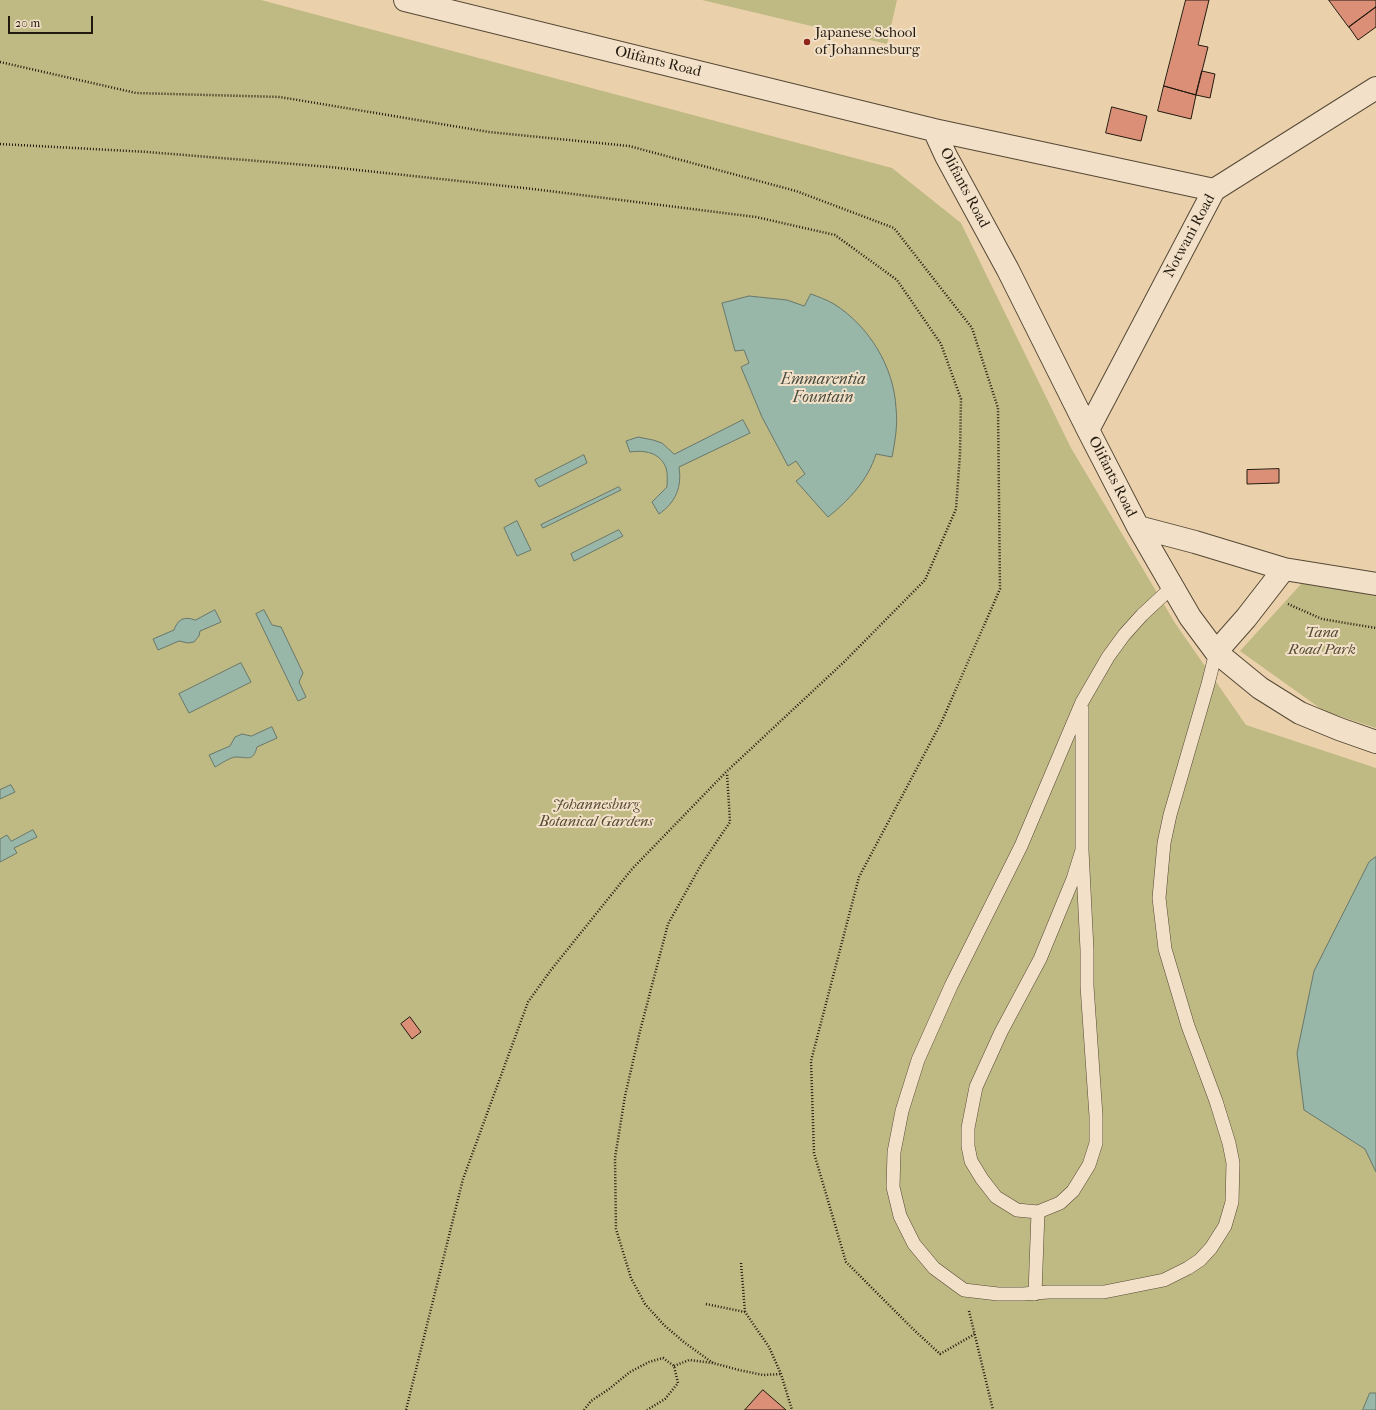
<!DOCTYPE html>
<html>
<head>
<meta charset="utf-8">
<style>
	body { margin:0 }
	#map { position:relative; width:1376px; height:1410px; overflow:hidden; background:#ebd1ab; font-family:"IM FELL French Canon",serif }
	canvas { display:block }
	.scale { position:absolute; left:8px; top:16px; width:85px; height:18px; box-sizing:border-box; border:2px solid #231a0f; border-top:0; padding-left:5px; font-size:12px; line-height:14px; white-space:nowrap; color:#231a0f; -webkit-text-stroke:3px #f2e1c8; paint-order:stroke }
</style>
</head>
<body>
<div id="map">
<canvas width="1376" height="1410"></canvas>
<div class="scale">20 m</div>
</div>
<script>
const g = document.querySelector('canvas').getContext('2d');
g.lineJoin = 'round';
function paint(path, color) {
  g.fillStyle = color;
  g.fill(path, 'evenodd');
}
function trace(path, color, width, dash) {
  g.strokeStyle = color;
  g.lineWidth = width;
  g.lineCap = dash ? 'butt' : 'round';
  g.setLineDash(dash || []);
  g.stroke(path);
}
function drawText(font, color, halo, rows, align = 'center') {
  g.font = font + ' "IM FELL French Canon",serif';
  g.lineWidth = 4;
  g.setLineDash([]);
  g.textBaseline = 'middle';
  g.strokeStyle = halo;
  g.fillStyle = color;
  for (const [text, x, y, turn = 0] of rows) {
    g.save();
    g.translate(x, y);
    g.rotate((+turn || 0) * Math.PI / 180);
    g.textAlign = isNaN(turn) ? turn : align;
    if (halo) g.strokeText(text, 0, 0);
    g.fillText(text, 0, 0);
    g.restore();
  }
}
const green = new Path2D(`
	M0 0H261L892 168 961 223 1071 448 1175 623 1246 725 1376 768V1410H0Z
	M702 0H897L887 44Z
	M1303 582 1376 596V728L1324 711 1240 651Z`);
const water = new Path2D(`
	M811 294C819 297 827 300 834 304 869 326 894 367 896 408 898 425 895 441 892 457L876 454C868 480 849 500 828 517L796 481 805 474 796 461 788 466 762 417 741 367 749 363 744 350 735 351 722 303 749 296 787 300 804 306Z
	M743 420 750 433 679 467C682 487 676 502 659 514L652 502 667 487C667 481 668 474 666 468 660 452 644 450 630 452L626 441 638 437 653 440 662 443 674 454Z
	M584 455 587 463 539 487 535 480Z
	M619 487 621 490 543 528 541 525Z
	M517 521 531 550 517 556 504 528Z
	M619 530 623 536 574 561 571 554Z
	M215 610 221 622 200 631 199 636 194 642 188 643 179 641 158 650 153 639 174 630C178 619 184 616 195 620Z
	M264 610 272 625 281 627 303 673 299 682 306 697 298 701 256 614Z
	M241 663 251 682 189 713 179 694Z
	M272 727 277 738 257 747C253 762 248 757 236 757 230 757 221 764 215 767L209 755 230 746 235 737 242 734 251 736Z
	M11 785 15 792 0 799V790Z
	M33 830 37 837 14 848 17 853 0 862V839L7 835 11 841Z
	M1376 857V1172L1365 1149 1304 1110 1297 1053 1314 971 1369 862Z
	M1370 1393H1376V1410H1363Z`);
const building = new Path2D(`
	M1186 0H1209L1198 45 1208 47 1196 95 1164 86Z
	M1329 0H1376V7L1349 27Z
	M1376 7V27L1358 40 1349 27Z
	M1202 71 1215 74 1210 98 1196 95Z
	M1164 86 1196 95 1191 119 1158 111Z
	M1112 107 1147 116 1141 141 1106 133Z
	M1279 469V483L1247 484V470Z
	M410 1017 421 1032 412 1039 401 1024Z
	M763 1390 786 1410H745Z`);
const path = new Path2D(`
	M0 62 136 93 280 97 489 132 629 146 796 191 894 228 972 328 998 408 1000 589 942 721 859 877 811 1061 814 1153 846 1262 913 1329 940 1354 975 1334
	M0 144 148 152 330 167 533 189 756 217 835 235 897 280 941 344 961 399 960 454 956 509 925 580 844 662 726 772 632 869 551 970 528 1002 463 1179 406 1410
	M1288 604 1322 619 1376 628
	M741 1263 745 1312
	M706 1304 745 1312 769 1347 781 1374 792 1410
	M969 1311 993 1410
	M713 1363 685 1343 664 1325 645 1304 631 1278 616 1229 615 1158 625 1096 640 1031 668 924 701 865 730 822 727 773
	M674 1366 689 1360 713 1363 739 1370 763 1375 781 1374
	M584 1410 591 1401 609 1389 630 1372 649 1362 663 1358 674 1366 678 1383 665 1399 647 1410`);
const service = new Path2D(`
	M1172 587 1142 615 1124 635 1108 657 1082 702 1021 846 951 986 918 1060 902 1111 894 1152 893 1187 900 1216 914 1244 934 1268 964 1290 998 1294H1023L1048 1292H1104L1164 1280 1188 1268 1200 1260 1211 1248 1225 1226 1232 1202 1233 1163 1229 1143 1216 1101 1188 1026 1165 949 1159 898 1164 843 1170 815 1208 684 1216 652
	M1082 850 1073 879 1040 959 1001 1032 976 1087 968 1128V1146L971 1161 982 1179 996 1197 1017 1210 1038 1212 1060 1203 1073 1191 1089 1165 1096 1143V1116L1087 986V950L1082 850V709
	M1035 1294 1038 1212`);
const minor = new Path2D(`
	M405 0 934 130 946 156 1008 270 1088 430 1138 527 1190 617 1216 652 1260 688 1300 713 1339 729 1376 742
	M934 130 1214 190
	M1088 430 1214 190 1376 88
	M1138 527 1195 542 1284 569
	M1216 652 1246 618 1284 569 1376 584`);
const markers = [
	[807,42,4,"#8f2418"]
];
const poiNames = [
	["Japanese School",815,33],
	["of Johannesburg",815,50]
];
const streetNames = [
	["Olifants Road",658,62,14],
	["Olifants Road",964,188,62],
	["Notwani Road",1190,236,-62],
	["Olifants Road",1112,477,63]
];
const parkNames = [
	["Tana",1322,633],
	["Road Park",1322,650],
	["Johannesburg",596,805],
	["Botanical Gardens",596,822]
];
const waterNames = [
	["Emmarentia",823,380],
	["Fountain",823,398]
];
paint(green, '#bfb983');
paint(water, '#98b7a9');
trace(water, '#69786b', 1);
paint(building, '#dc8f77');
trace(building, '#231a0f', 1);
trace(service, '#554836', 14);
trace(minor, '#554836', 24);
trace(path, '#231a0f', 2.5, [1, 2]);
trace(service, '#f2e1c8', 13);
trace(minor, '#f2e1c8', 22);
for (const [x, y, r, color] of markers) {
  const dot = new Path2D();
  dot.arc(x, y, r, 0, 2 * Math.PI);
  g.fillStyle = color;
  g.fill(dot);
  trace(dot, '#f2e1c8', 1.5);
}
drawText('15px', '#231a0f', '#f2e1c8', poiNames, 'left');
drawText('15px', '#231a0f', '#f2e1c8', streetNames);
drawText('italic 15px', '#524a32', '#f2e1c8', parkNames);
drawText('italic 16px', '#46493d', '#f2e1c8', waterNames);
</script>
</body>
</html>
